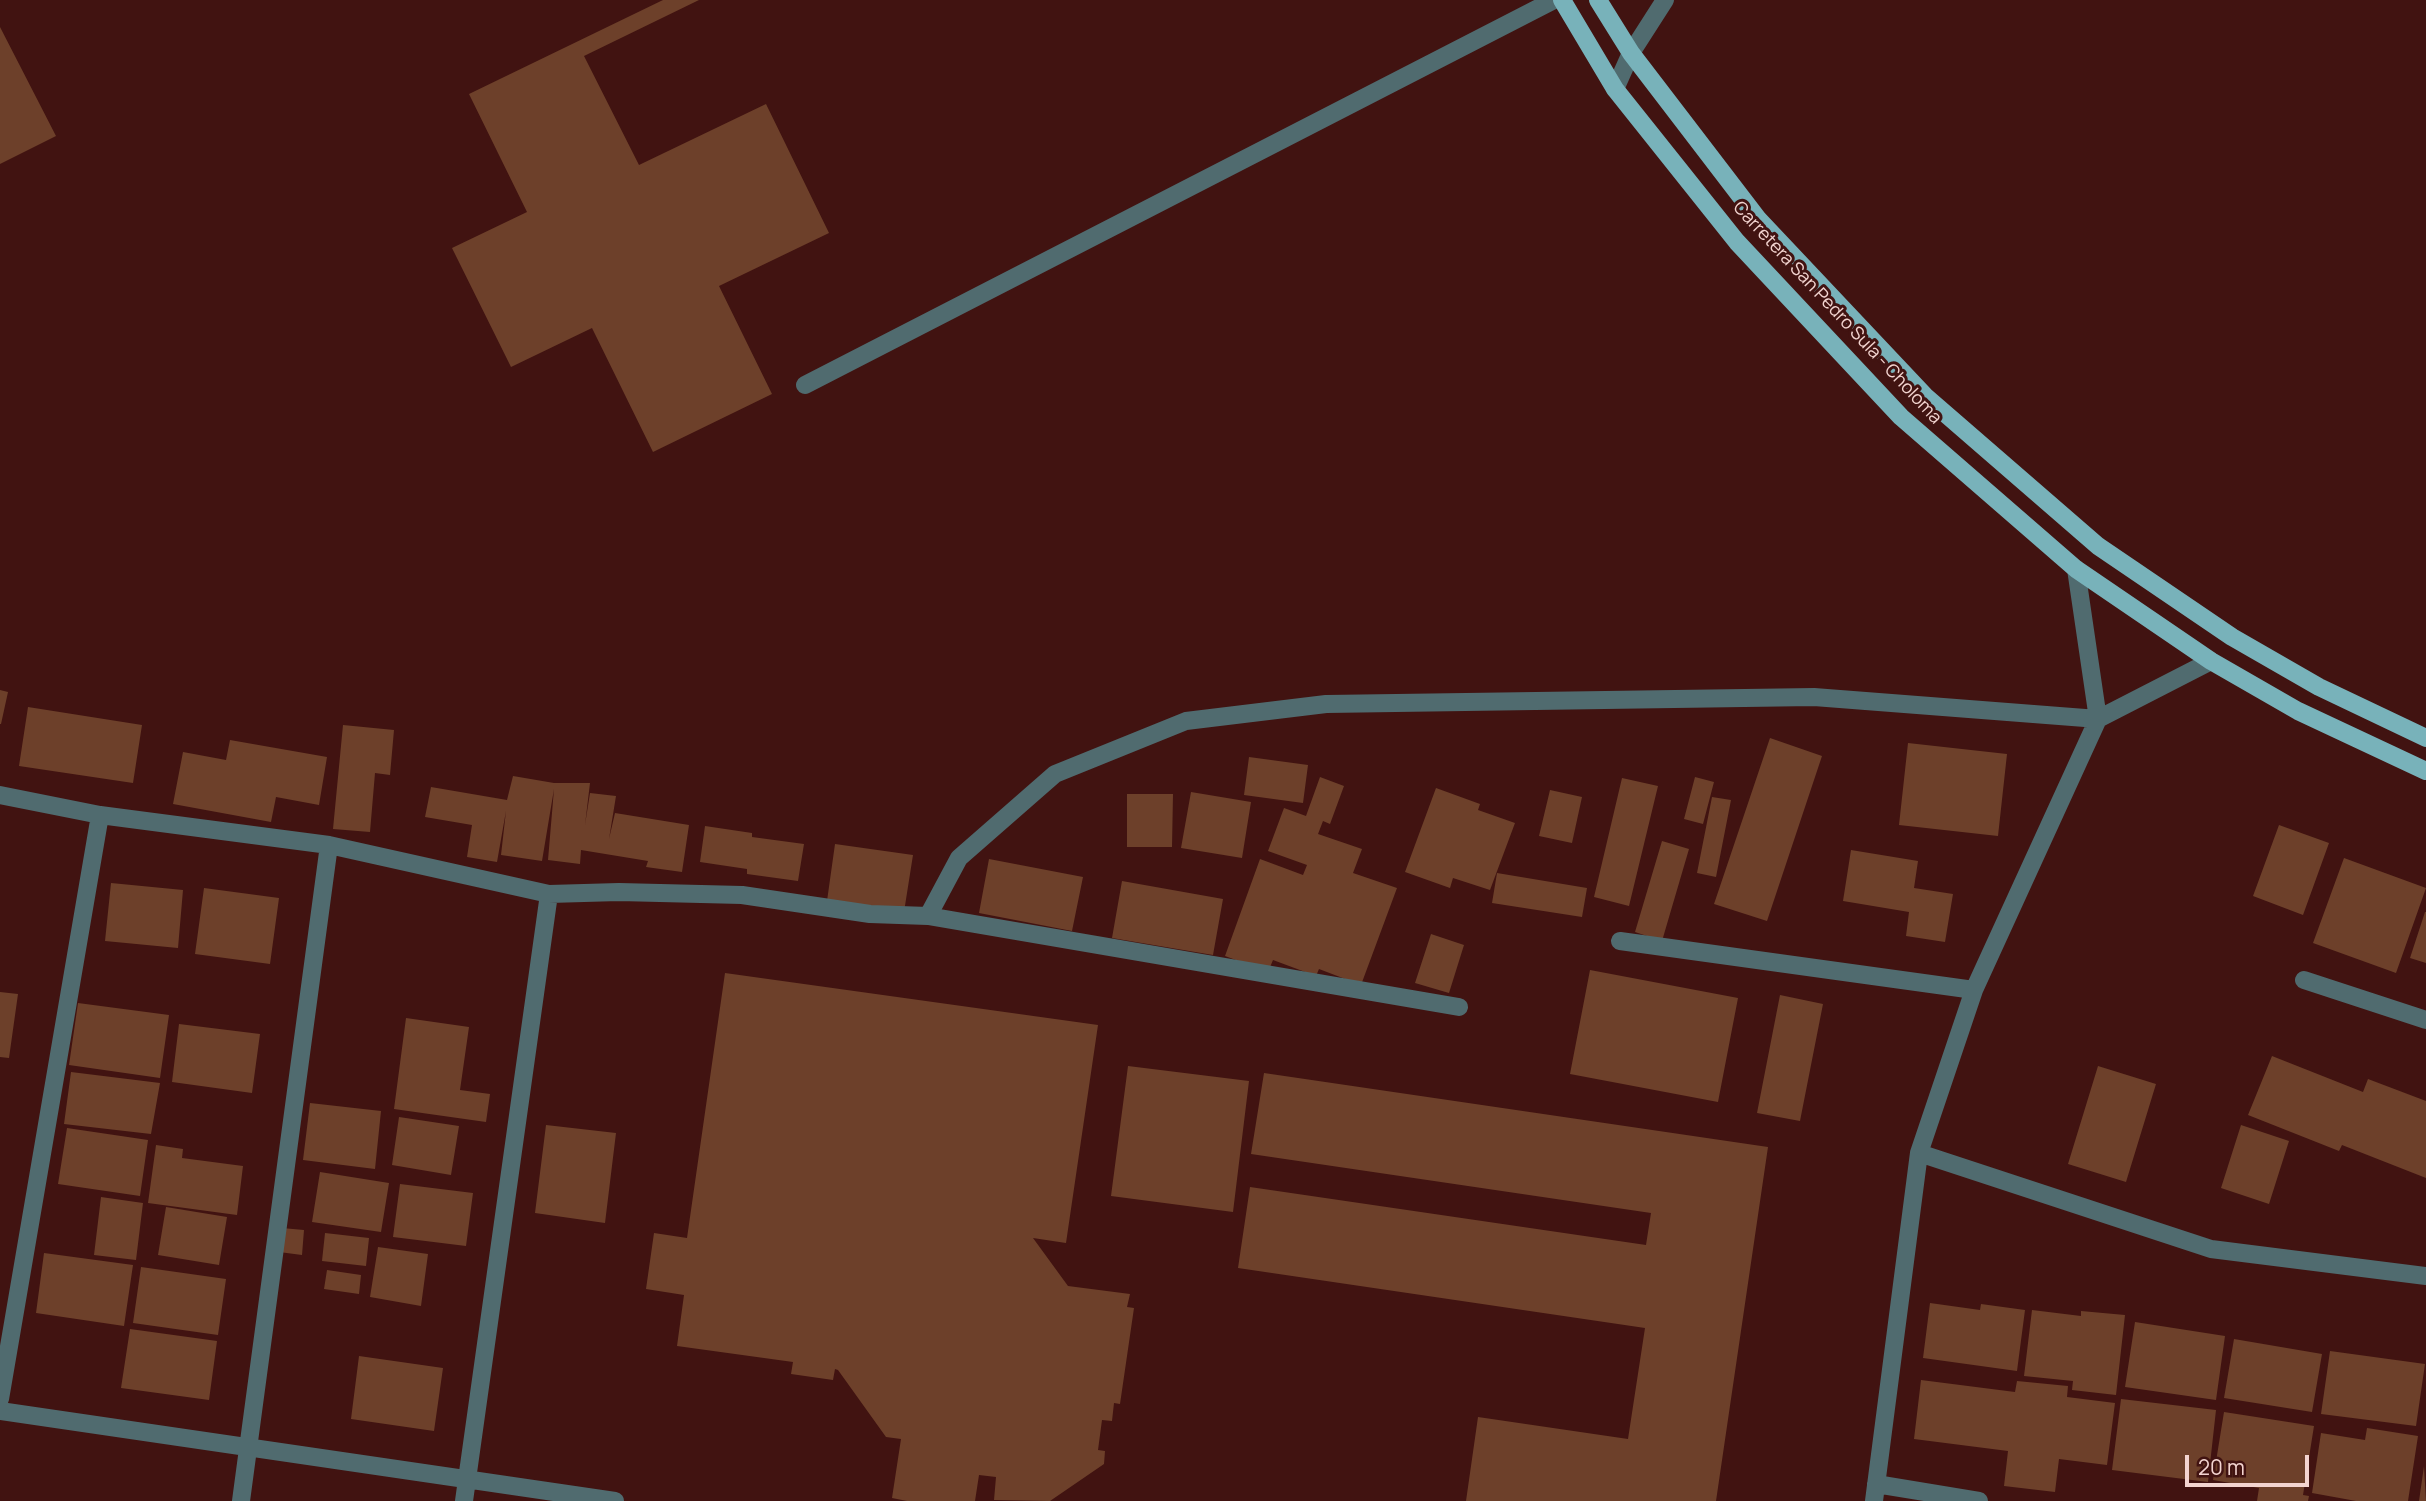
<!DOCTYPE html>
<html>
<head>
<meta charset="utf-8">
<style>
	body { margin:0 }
	#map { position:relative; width:2426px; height:1501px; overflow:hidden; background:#411311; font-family:Manrope,sans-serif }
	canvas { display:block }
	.scale { position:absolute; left:2185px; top:1455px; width:124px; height:32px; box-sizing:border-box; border:4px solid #f3d4d0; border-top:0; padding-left:9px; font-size:21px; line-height:24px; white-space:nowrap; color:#f3d4d0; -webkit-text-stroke:5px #411311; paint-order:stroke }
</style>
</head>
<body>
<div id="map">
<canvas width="2426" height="1501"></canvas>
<div class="scale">20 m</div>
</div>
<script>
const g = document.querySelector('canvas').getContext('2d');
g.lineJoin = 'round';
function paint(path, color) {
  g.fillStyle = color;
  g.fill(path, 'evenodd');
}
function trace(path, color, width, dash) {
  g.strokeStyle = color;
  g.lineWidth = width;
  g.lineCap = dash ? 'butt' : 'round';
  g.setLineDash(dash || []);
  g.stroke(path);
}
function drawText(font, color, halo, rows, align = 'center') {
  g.font = font + ' Manrope,sans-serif';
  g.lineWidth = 6;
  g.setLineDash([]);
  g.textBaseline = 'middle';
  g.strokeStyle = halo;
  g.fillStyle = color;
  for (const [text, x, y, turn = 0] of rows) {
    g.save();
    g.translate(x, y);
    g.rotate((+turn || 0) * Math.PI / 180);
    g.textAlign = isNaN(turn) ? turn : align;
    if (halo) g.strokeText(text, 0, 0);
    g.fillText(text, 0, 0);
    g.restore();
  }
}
const building = new Path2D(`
	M663 0H699L584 56 639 165 766 104 829 233 719 286 772 394 653 452 592 328 511 367 452 248 527 212 469 94Z
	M0 27 56 136 0 164Z
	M0 690 8 692 1 724H0Z
	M28 707 142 725 133 783 19 766Z
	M343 725 394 730 390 775 375 773 370 832 333 829Z
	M1770 738 1822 756 1767 921 1714 904Z
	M230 740 327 757 319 805 276 797 271 822 173 804 183 752 226 760Z
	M1908 743 2007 754 1998 836 1899 825Z
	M1249 757 1308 765 1303 803 1244 795Z
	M513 776 554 783H590L585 825 590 793 616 796 609 839 615 813 689 825 682 872 646 867 648 861 581 850 580 864 548 860 554 789 542 861 501 855 506 811 497 862 467 857 472 825 425 817 431 787 507 800Z
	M1320 777 1344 786 1330 824 1323 821 1318 834 1362 849 1353 873 1397 888 1361 985 1319 969 1316 976 1273 960 1268 972 1225 956 1260 859 1303 875 1307 865 1268 851 1284 808 1306 816Z
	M1695 777 1714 782 1703 824 1684 819Z
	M1622 778 1658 786 1629 906 1594 897Z
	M1436 788 1480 804 1478 810 1515 823 1490 890 1453 878 1450 888 1405 872Z
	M1550 790 1582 797 1572 843 1539 836Z
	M1191 792 1251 802 1242 858 1181 848Z
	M1127 794H1173L1172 847H1127Z
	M1712 797 1731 800 1716 877 1697 873Z
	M2279 825 2329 843 2303 915 2253 896Z
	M705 826 752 833V837L804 844 798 881 747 874V869L700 862Z
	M1662 841 1689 849 1662 941 1635 932Z
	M835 844 913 855 904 912 827 901Z
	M1851 850 1918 861 1914 888 1953 894 1945 942 1906 936 1909 912 1843 901Z
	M2344 858 2426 888 2396 973 2313 943Z
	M989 859 1083 877 1072 931 979 913Z
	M1497 873 1587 888 1582 917 1492 903Z
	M1122 881 1223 899 1213 955 1112 938Z
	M111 883 183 890 178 948 105 941Z
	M204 888 279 898 270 964 195 954Z
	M2425 912H2426V963L2410 958Z
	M1431 934 1464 945 1449 993 1415 983Z
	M1590 970 1738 998 1718 1102 1570 1074Z
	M725 973 1098 1025 1066 1243 1033 1238 1068 1286 1130 1294 1127 1307 1134 1308 1120 1404 1114 1403 1112 1421 1102 1420 1098 1450 1105 1451 1104 1464 1050 1501 994 1500 996 1477 979 1475 975 1501H907L892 1498 901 1439 886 1437 838 1370 835 1369 833 1380 791 1374 793 1362 677 1346 684 1295 646 1289 654 1233 687 1238Z
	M0 992 18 994 9 1058 0 1057Z
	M1780 995 1823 1004 1800 1121 1757 1113Z
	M78 1003 169 1015 160 1078 69 1065Z
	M406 1018 469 1027 460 1090 490 1094 486 1122 394 1109Z
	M179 1024 260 1034 252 1093 172 1082Z
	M2272 1056 2363 1092 2368 1079 2426 1101V1178L2342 1145 2339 1151 2248 1115Z
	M1128 1066 1249 1081 1233 1212 1111 1196Z
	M2098 1066 2156 1084 2126 1182 2068 1164Z
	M71 1072 160 1083 151 1134 64 1124Z
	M1264 1073 1768 1147 1716 1501H1466L1478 1417 1628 1439 1645 1328 1238 1268 1250 1187 1646 1245 1651 1213 1251 1154Z
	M310 1103 381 1111 375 1169 303 1160Z
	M399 1117 459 1126 451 1175 392 1165Z
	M546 1125 616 1133 605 1223 535 1213Z
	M2241 1125 2289 1141 2269 1204 2221 1188Z
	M67 1128 148 1140 140 1196 58 1184Z
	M156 1145 183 1149 182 1158 243 1166 237 1215 148 1203Z
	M320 1172 389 1183 381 1232 312 1222Z
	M400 1184 473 1193 466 1246 393 1237Z
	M101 1197 143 1203 136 1260 94 1255Z
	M166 1207 227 1217 219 1265 158 1255Z
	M282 1228 304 1230 302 1255 279 1252Z
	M325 1233 369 1238 366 1266 322 1261Z
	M378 1247 428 1254 421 1306 370 1297Z
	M44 1253 133 1265 124 1326 36 1313Z
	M141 1267 226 1279 218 1335 133 1323Z
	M327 1270 361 1275 359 1294 324 1289Z
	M1930 1303 1980 1310 1981 1304 2025 1310 2017 1371 1923 1358Z
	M2032 1310 2081 1316V1311L2125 1315 2116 1395 2072 1390 2073 1381 2024 1376Z
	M2135 1322 2225 1336 2216 1400 2125 1387Z
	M130 1329 217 1341 209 1400 121 1388Z
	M2234 1339 2322 1354 2312 1412 2224 1398Z
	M2330 1351 2425 1364 2416 1426 2321 1414Z
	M359 1356 443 1368 434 1431 351 1419Z
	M1921 1380 2015 1392 2017 1381 2068 1386 2067 1397 2115 1403 2107 1465 2059 1459 2055 1492 2004 1486 2008 1451 1914 1439Z
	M2121 1399 2216 1410 2208 1482 2112 1470Z
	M2224 1412 2314 1426 2303 1495 2309 1496 2308 1501H2257L2259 1488 2213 1480Z
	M2367 1428 2418 1436 2408 1501H2356L2312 1493 2321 1433 2365 1440Z
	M2424 1466 2426 1501H2419Z`);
const minor = new Path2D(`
	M1615 89 1631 53 1665 0
	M805 385 1554 0
	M0 795 100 815 329 845 549 894 619 892 742 895 870 914 928 916 1459 1007
	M928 916 959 858 1055 774 1186 721 1326 704 1814 697 2098 719 2211 661
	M1620 941 1974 990
	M2304 980 2426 1020
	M1919 1153 2211 1249 2426 1276
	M0 1399 100 815
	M0 1411 615 1501
	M1876 1484 1979 1501
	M241 1501 329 845
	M464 1501 549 894
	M1874 1501 1919 1153 1974 990 2098 719 2076 569`);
const major = new Path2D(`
	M1562 0 1615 89 1737 242 1901 417 2076 569 2211 661 2298 711 2426 771
	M1598 0 1631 53 1758 219 1925 396 2098 546 2232 637 2319 687 2426 738`);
const streetNames = [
	["Carretera San Pedro Sula - Choloma",1837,313,47]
];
paint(building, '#6d402a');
trace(minor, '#506b6f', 18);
trace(major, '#78b2ba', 18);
drawText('18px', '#f3d4d0', '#411311', streetNames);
</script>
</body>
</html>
